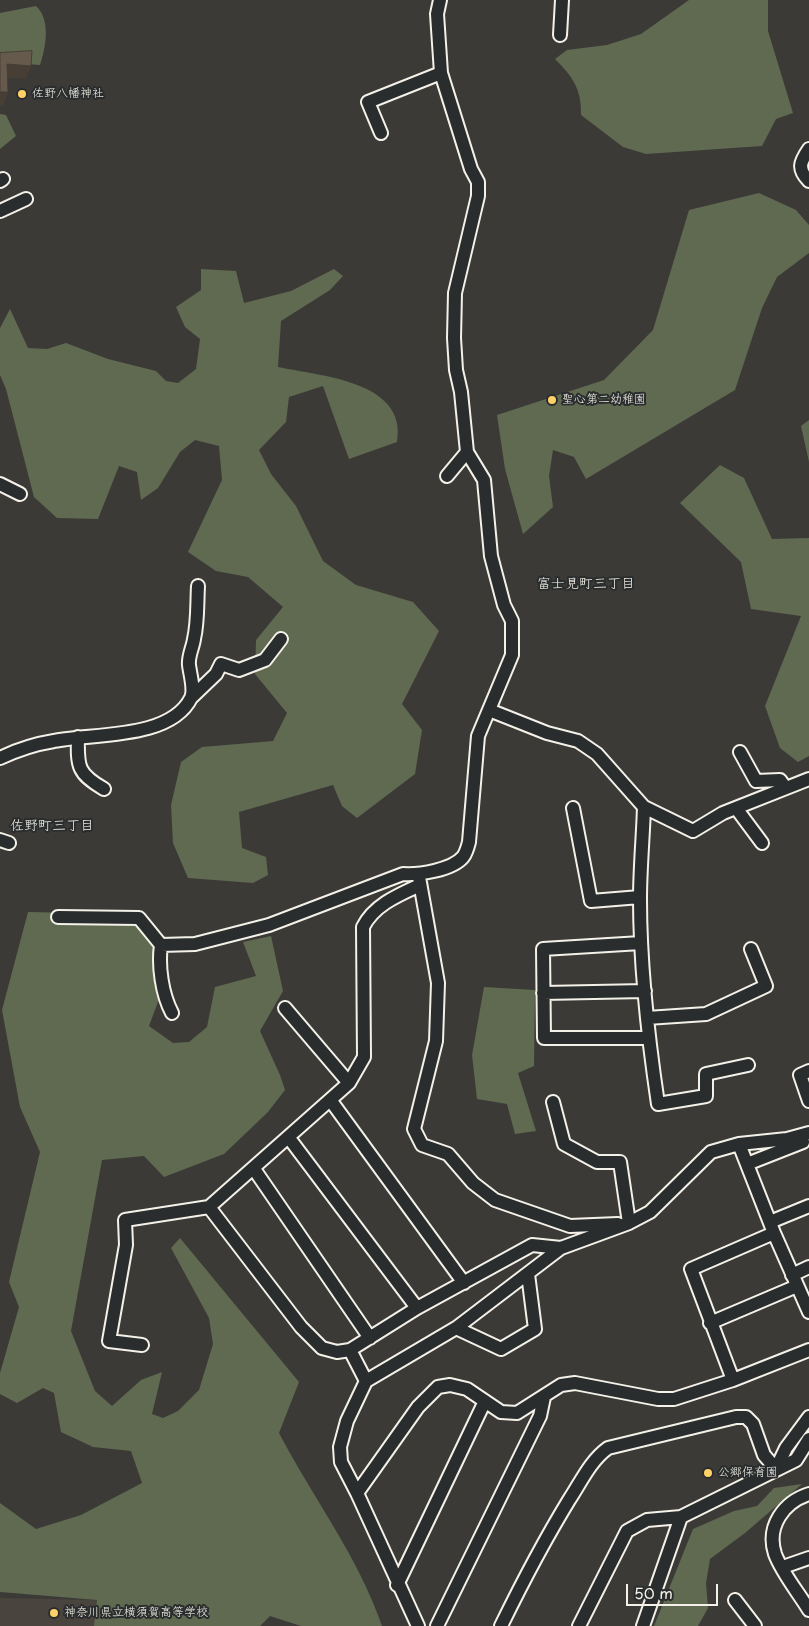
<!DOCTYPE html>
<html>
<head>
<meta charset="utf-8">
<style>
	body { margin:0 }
	#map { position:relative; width:809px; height:1626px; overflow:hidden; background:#3c3a37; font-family:"Playpen Sans",sans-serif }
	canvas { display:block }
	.scale { position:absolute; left:626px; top:1584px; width:92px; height:22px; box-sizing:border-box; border:2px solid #f4f1e8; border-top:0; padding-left:6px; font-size:15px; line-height:18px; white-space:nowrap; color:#f4f1e8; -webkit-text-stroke:4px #2a2d2e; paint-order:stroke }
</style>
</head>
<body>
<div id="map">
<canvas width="809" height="1626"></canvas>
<div class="scale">50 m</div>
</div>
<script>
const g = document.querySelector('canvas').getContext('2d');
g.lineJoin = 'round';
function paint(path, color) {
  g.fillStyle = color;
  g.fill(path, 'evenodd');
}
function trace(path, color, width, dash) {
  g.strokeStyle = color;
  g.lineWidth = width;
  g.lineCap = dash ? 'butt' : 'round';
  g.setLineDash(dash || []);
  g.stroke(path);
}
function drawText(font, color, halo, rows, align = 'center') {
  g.font = font + ' "Playpen Sans","Klee One",sans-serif';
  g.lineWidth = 4;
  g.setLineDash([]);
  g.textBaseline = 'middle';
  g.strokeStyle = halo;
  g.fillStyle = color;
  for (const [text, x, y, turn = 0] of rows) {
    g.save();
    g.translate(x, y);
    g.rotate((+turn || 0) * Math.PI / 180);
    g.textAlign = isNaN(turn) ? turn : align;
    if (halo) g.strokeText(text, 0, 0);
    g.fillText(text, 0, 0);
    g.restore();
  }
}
const built = new Path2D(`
	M0 1598 97 1600 117 1626H0Z`);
const green = new Path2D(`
	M689 0H768V31L793 113 776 119 762 146 646 154 623 147 581 115C582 89 572 76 555 59L567 50 607 45 641 34Z
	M36 6C51 20 46 47 40 65L0 62V13Z
	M0 114 6 115 16 136 0 149Z
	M759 193 796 210 809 225V253L777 277 762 308 735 390 586 479 574 457 553 450 549 476 553 507 523 534 505 469 497 415 604 380 653 330 689 210Z
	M201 269 236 271 244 303 291 291 334 269 343 276 330 290 281 321 278 367C320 376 408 381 397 442L349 459 323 386 289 397 286 422 259 450 271 474 296 506 323 561 356 585 413 602 439 631 402 704 422 730 415 774 357 818 342 806 333 785 239 812 242 848 266 857 268 875 253 883 188 878 173 843 171 805 181 762 202 747 273 741 287 713 255 674 256 640 283 607 248 577 216 571 188 552 222 480 219 446 195 440 180 452 158 488 141 500 137 472 119 466 98 519 57 518 34 497 6 389 0 375V328L10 309 28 348 47 349 66 343 108 359 156 371 166 381 178 383 196 369 200 339 185 327 176 307 201 290Z
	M809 420V462L801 426Z
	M720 465 744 478 772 539 809 538V756L798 762 780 748 765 706 801 616 751 609 741 562 680 503Z
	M28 912 135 914 164 938 159 999 149 1026 173 1043 189 1042 207 1027 215 987 256 976 243 942 271 936 283 991 260 1031 280 1075 285 1090 268 1112 224 1154 164 1177 144 1156 102 1160 71 1331 95 1391 112 1406 141 1380 162 1372 152 1414 163 1418 178 1411 199 1390 213 1344 209 1318 171 1248 180 1238 299 1382 279 1433C313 1498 358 1556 382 1626H301L270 1616 260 1626H94L97 1600 0 1592V1503L36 1529 81 1515 142 1483 131 1451 93 1447 61 1432 54 1393 43 1388 17 1403 0 1394V1373L19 1307 9 1282 40 1152 20 1107 2 1010Z
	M484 987 535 990 534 1066 518 1073 536 1131 515 1134 507 1104 477 1099 472 1055Z
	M802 1484 745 1533 710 1559 706 1583 708 1608 698 1626H654L693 1529 734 1511 757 1506 774 1488Z`);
const minor = new Path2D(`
	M560 35 562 0
	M381 133 368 102 441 73
	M809 149C800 162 797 169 809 181
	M0 181 3 179
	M0 211 26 199
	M447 476 467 452
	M0 484 20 494
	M192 697 216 674 221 664 239 670 265 660 281 639
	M489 710 547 733 578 741 597 754 644 807C643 838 640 869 640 899 640 968 648 1037 658 1104L706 1096V1074L748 1065
	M78 737C77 767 78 774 104 789
	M740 752 756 781 780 780 785 787
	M0 758C17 750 35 744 54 741 92 733 170 740 191 698 195 690 190 674 189 665 188 656 193 647 194 639 198 622 197 603 198 586
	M644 807 693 831 723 813 809 779
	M573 808 591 901 640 897
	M736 808 762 843
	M0 840 9 843
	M419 877 438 983 436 1041 414 1129 422 1145 448 1154 473 1183 495 1200 570 1226 618 1224
	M58 917 139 918 161 945 195 944 269 925 403 874C419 875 452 870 463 857 466 853 468 846 469 842L478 736 512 655V621L504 605 491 556 484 480 467 452 461 392 456 370 454 338 455 293 478 196V182L471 169 441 73 437 14 440 0
	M641 943 543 949 544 1038H648
	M161 945C158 966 162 994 172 1013
	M543 993 645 991
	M285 1008 349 1083
	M647 1018 706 1014 766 986 751 949
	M809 1071 800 1075 809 1101
	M331 1101 464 1283
	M553 1102 564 1144 597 1162H620L629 1223
	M289 1138 417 1308
	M739 1144 774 1233 809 1312
	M747 1164 803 1142
	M254 1169 370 1338
	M209 1207 301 1327 322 1348 337 1352 350 1350 417 1308 532 1245 561 1248 629 1223 650 1212 711 1152 739 1144 787 1139 809 1133
	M770 1222 809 1206
	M792 1275 809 1267
	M710 1323 797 1286
	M456 1328 501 1349 535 1329 528 1274
	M142 1345 109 1341 126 1245 125 1220 209 1207 349 1083 364 1057 363 927C374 905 398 895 420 885
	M350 1350 366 1381 347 1421 340 1447 341 1462 357 1493 418 1626
	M733 1380 691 1269 774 1233
	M366 1381 456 1328 561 1248
	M776 1469 786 1448 809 1417
	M357 1493 418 1407 438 1387 450 1385 467 1389 501 1412 517 1413 561 1385 575 1383 658 1399H674L733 1380 809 1350
	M809 1494C784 1502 766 1526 775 1554 782 1573 798 1592 809 1610
	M783 1567 809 1558
	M397 1585 485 1401
	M735 1600 755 1626
	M437 1626 540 1416 544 1397
	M501 1626C522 1583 544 1541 569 1500 581 1482 590 1461 608 1448L736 1417H746L753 1424 764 1455 776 1469
	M579 1626 627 1531 647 1520 681 1517 796 1460 809 1439
	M643 1626 681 1517`);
const shadedWall = new Path2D(`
	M7 64 31 66 26 79 2 77Z
	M0 92H8L3 106H0Z`);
const building = new Path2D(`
	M32 51 31 66 7 64 8 92H0V53Z`);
const markers = [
	[22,94,5,"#ffd166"],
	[552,400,5,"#ffd166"],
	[708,1473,5,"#ffd166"],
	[54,1613,5,"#ffd166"]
];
const poiNames = [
	["佐野八幡神社",32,94],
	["聖心第二幼稚園",562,400],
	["公郷保育園",718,1473],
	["神奈川県立横須賀高等学校",64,1613]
];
const neighbourhoodNames = [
	["富士見町三丁目",586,584],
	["佐野町三丁目",52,826]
];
paint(built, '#49443e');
paint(green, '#5f6a51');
trace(minor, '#f4f1e8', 16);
trace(minor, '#2a2d2e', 12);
paint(shadedWall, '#473f36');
paint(building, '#665a4d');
trace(building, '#473f36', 1);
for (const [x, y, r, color] of markers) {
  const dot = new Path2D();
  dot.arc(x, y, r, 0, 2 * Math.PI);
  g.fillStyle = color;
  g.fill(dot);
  trace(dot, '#2a2d2e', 2);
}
drawText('12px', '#f4f1e8', '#2a2d2e', poiNames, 'left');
drawText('14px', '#f4f1e8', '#2a2d2e', neighbourhoodNames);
</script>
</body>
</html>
